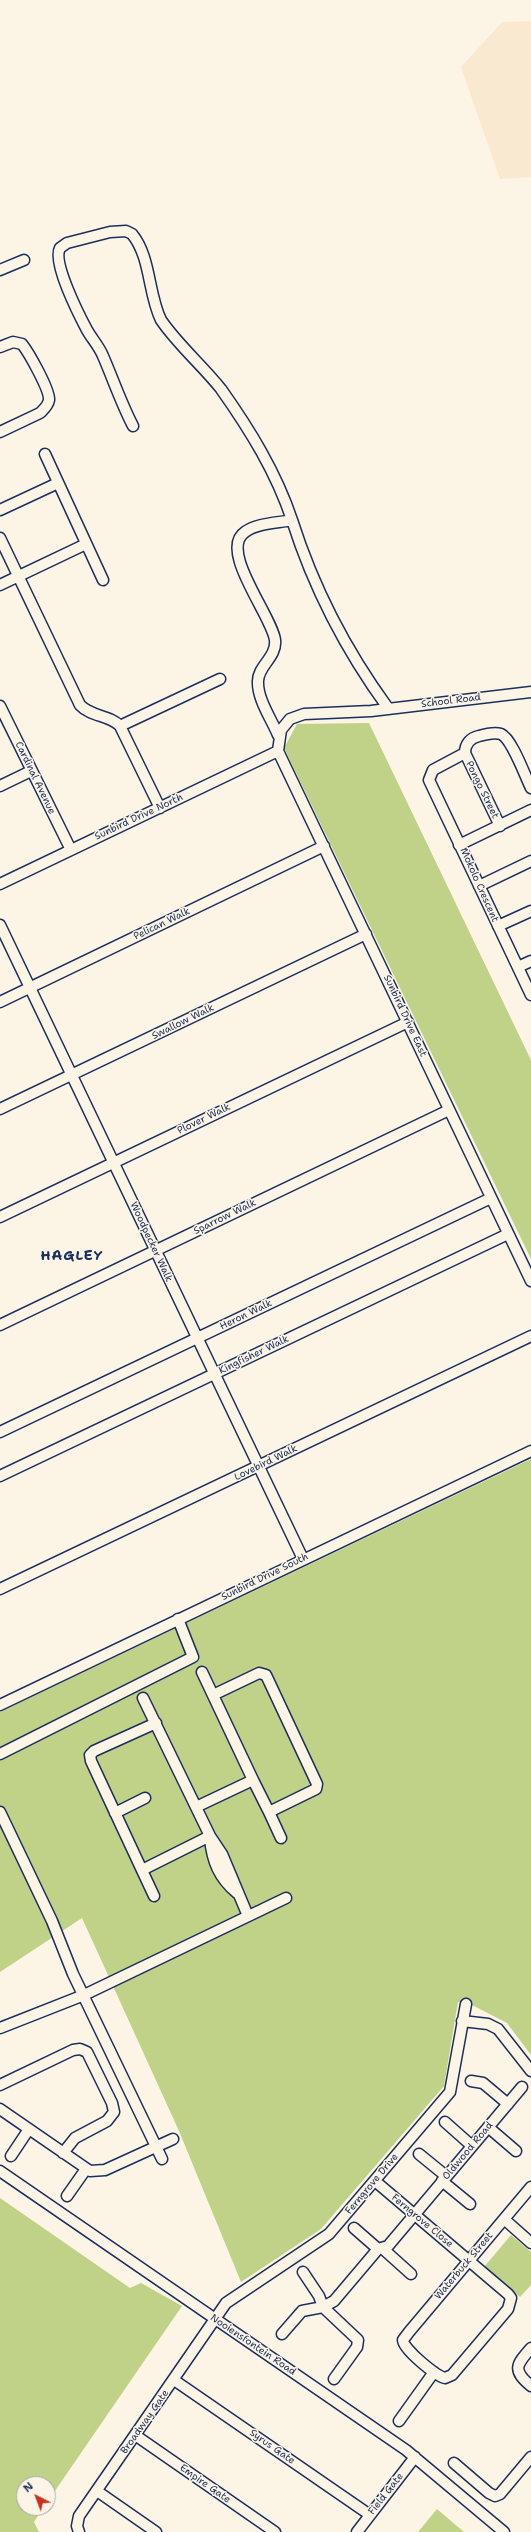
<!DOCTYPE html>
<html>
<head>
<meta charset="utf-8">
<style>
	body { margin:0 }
	#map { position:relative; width:531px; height:2532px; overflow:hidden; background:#fcf5e5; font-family:"Shantell Sans",sans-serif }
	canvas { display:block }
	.north { position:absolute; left:16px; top:2476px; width:40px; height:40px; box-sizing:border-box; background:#fcf5e5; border:1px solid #a2a6af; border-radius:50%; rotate:318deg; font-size:11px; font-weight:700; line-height:16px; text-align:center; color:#1b2f5e }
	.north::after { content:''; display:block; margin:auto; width:14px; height:18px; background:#c8321e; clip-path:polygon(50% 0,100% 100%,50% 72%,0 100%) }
</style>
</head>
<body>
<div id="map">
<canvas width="531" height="2532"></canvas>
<div class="north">N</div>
</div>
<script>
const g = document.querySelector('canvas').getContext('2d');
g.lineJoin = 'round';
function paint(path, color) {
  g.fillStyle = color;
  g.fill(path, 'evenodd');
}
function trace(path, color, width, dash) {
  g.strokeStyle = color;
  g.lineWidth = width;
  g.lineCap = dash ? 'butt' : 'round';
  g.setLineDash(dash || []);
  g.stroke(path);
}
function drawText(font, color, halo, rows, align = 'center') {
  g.font = font + ' "Shantell Sans",sans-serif';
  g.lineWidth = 3;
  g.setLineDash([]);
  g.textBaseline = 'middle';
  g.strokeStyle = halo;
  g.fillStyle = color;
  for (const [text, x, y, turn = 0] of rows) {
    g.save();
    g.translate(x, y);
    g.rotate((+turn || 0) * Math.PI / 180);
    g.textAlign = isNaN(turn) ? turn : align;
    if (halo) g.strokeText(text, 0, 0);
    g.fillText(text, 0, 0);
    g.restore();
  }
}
const built = new Path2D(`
	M531 21V177L500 179 461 67 502 22Z`);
const green = new Path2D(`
	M369 723 531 1060V1259L284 748 297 724Z
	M531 1459V2055L507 2023 470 2004 458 2002 444 2086 321 2229 241 2282 179 2131 82 1918 0 1972V1712Z
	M0 2198 130 2288 141 2283 182 2306 48 2501V2484H24V2508H43L34 2522 39 2532H0Z
	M511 2235 531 2252V2285L520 2297 484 2267Z
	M437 2509 464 2532H418Z`);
const minor = new Path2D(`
	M0 270 24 260
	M0 347 13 342 22 344C29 353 50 390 49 400 48 406 44 409 40 413L0 432
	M133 426C121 403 113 379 103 356 99 346 92 339 87 330 79 315 52 262 60 248L67 243 110 232 126 231 132 234C151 257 148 294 161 320 178 345 202 365 221 389 250 430 276 472 292 520
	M45 454 103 580
	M0 510 58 483
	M0 538 80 705C91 717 110 715 120 726L160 808
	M0 585 86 544
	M531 692 371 711 304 714 290 719 281 730 278 751 531 1281
	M0 706 71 850
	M120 726 220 679
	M278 735C272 720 257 699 258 681 258 666 277 657 275 640 272 616 218 550 245 532 257 523 278 523 292 520 313 586 347 652 388 708
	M465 753 500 826
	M0 786 31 771
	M531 788C525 776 512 739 501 734 494 732 486 734 479 736 470 738 465 744 465 753L433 770 429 780 531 995
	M459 845 531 810
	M0 884 278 751
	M479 886 531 861
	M0 925 303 1559
	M498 926 531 911
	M518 967 531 961
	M0 1002 324 846
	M0 1109 366 934
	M0 1217 408 1022
	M0 1325 449 1110
	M0 1432 491 1198
	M0 1476 508 1234
	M0 1589 531 1336
	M202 1672 253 1780
	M0 1705 531 1451
	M0 1754 193 1657 178 1619
	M196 1807 253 1780 269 1812 316 1789 317 1784 266 1675 259 1673 213 1695
	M0 1812 52 1921 73 1974 162 2159
	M269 1812 281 1838
	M115 1813 145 1798
	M210 1836 222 1854 248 1916
	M210 1838C212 1861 219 1878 237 1893
	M142 1870 210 1836 143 1698
	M154 1896 91 1761 90 1755 94 1751 156 1723
	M462 2021 488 2024 498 2029 531 2071
	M0 2028 84 1995 286 1898
	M471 2081 483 2083 508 2104
	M0 2085 73 2050 80 2049 87 2052 112 2103 114 2112 107 2121 75 2138 63 2153
	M0 2109 90 2171 105 2170 173 2139
	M445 2122 472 2146
	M488 2127 516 2151
	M419 2154 446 2176
	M11 2156 29 2129
	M0 2171 406 2450 504 2532
	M375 2181 508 2294 511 2298 508 2309 452 2375 445 2378C436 2376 403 2349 403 2340L409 2332C449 2284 490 2236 531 2187
	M442 2181 470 2204
	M67 2196 86 2169
	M504 2219 531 2243
	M354 2228 378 2249
	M382 2248 411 2274
	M303 2272 319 2296 323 2307 358 2340 357 2347 334 2379
	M282 2334 302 2311 323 2307 334 2301 378 2249 388 2246 522 2087
	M531 2348C516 2365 512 2370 531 2386
	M174 2380 370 2515
	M399 2421 434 2372
	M135 2435 275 2532
	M454 2463 489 2493 495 2496 500 2494 531 2457
	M97 2491 156 2532
	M79 2532 77 2526 79 2516 226 2303 329 2234 450 2092 466 2004
	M357 2532 415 2457`);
const streetNames = [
	["School Road",451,701,-7],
	["Cardinal Avenue",35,778,64],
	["Pongo Street",482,790,64],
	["Sunbird Drive North",139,817,-25],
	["Mokolo Crescent",479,885,66],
	["Pelican Walk",162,924,-26],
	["Sunbird Drive East",405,1016,65],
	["Swallow Walk",183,1022,-26],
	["Plover Walk",204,1119,-26],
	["Sparrow Walk",225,1217,-26],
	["Woodpecker Walk",151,1242,65],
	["Heron Walk",246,1315,-26],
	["Kingfisher Walk",254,1355,-26],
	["Lovebird Walk",266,1463,-26],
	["Sunbird Drive South",265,1577,-26],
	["Oldwood Road",468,2151,-50],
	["Ferngrove Drive",372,2184,-50],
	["Ferngrove Close",422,2221,40],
	["Waterbuck Street",464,2266,-50],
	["Nooiensfontein Road",253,2345,34],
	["Broadway Gate",145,2422,-55],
	["Syrus Gate",272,2447,35],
	["Empire Gate",205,2484,35],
	["Field Gate",386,2494,-52]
];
const districtNames = [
	["HAGLEY",72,1256]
];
paint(built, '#f9e9d1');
paint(green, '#c0d287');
trace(minor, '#1b2f5e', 13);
trace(minor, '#fcf5e5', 10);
drawText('10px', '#1b2f5e', '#fcf5e5', streetNames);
g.letterSpacing = '1px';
drawText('bold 14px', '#1b2f5e', '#fcf5e5', districtNames);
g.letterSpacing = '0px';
</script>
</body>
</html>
